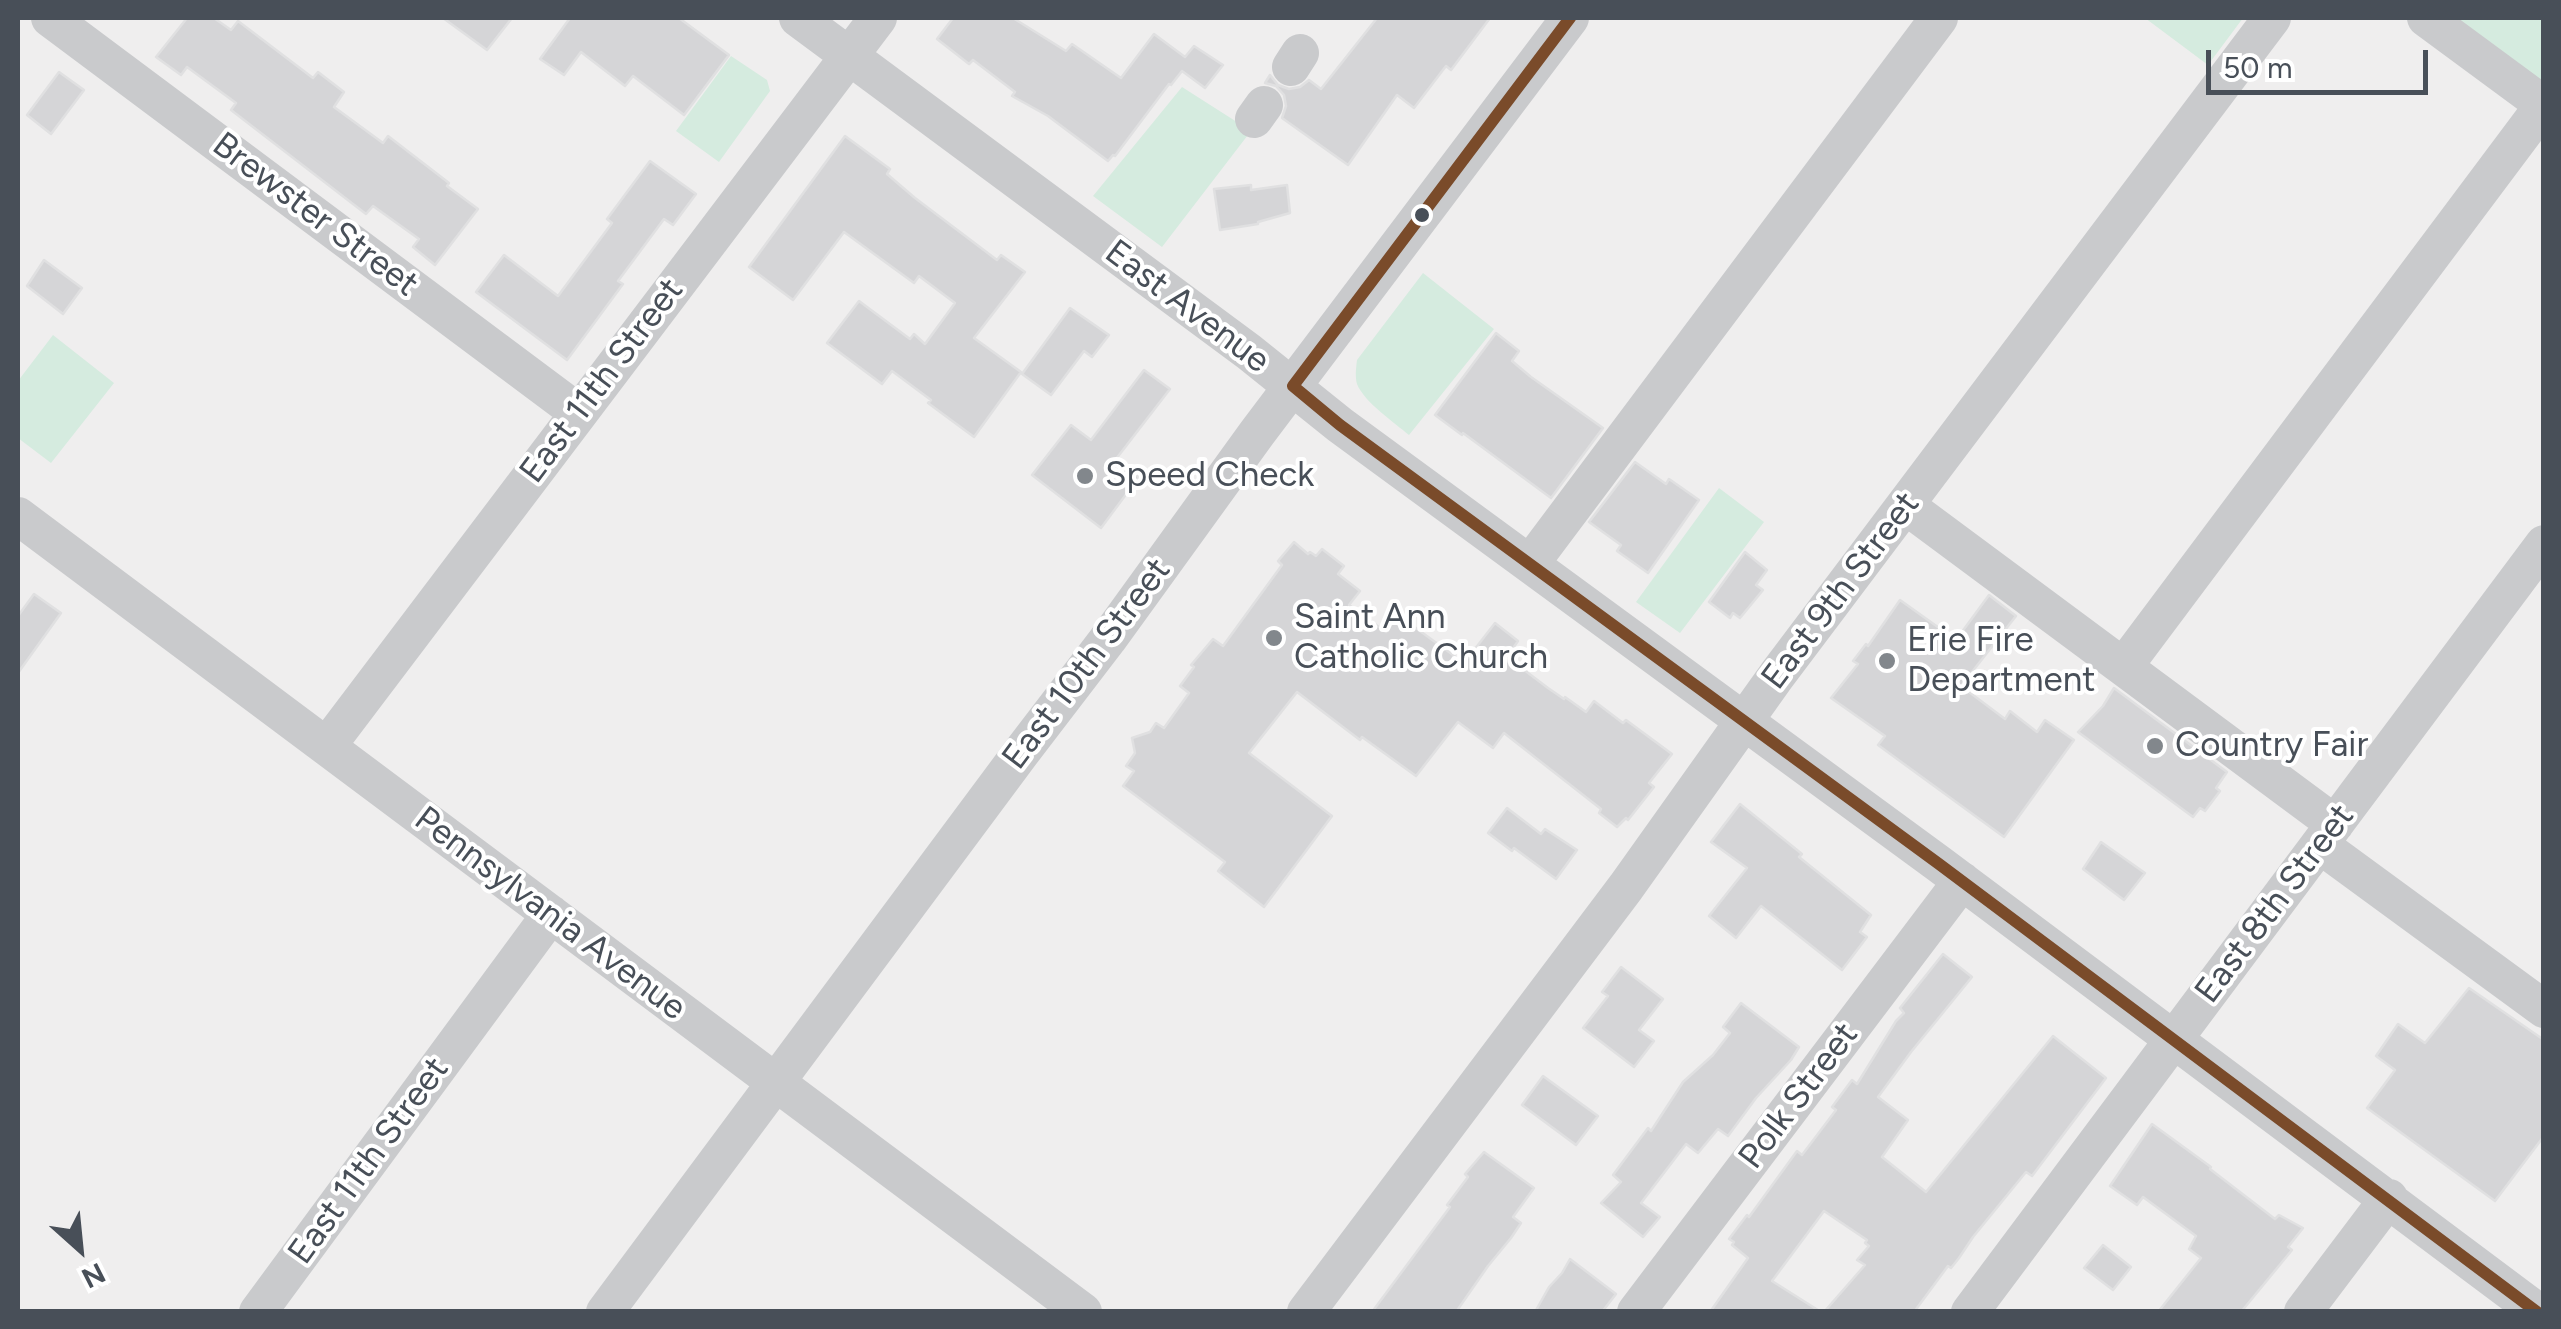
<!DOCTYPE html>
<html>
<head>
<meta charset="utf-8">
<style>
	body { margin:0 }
	#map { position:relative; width:2561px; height:1329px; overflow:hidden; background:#efeeee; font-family:Figtree,sans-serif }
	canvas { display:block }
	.frame { position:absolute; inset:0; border:20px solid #484f58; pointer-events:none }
	.north { position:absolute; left:30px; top:1199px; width:100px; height:100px; -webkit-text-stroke:8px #fff; paint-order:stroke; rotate:153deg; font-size:28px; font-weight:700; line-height:40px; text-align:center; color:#484f58 }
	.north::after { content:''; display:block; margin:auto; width:35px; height:45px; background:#484f58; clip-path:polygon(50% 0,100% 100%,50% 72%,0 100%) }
	.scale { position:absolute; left:2206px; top:50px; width:222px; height:45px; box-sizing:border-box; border:5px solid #484f58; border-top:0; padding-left:12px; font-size:30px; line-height:35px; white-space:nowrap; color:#484f58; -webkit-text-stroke:8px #fff; paint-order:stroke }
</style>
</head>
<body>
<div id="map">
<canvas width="2561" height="1329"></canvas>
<div class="frame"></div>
<div class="north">N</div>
<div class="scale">50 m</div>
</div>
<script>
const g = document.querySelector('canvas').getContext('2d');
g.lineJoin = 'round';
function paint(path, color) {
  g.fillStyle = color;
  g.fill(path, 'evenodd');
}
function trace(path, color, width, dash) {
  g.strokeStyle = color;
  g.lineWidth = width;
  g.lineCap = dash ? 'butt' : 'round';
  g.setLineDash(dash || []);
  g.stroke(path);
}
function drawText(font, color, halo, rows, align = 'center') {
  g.font = font + ' Figtree,sans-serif';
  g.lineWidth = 8;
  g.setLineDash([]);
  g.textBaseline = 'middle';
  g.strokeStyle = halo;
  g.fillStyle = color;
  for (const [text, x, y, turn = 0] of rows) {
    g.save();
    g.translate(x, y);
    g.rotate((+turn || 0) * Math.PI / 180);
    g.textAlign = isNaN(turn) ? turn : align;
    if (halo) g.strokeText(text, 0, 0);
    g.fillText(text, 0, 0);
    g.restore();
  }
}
const green = new Path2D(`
	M2145 18H2243L2208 65Z
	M2456 18H2543V83Z
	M731 56 767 80 770 91 719 162 676 131Z
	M1182 87 1251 131 1162 247 1093 196Z
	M1423 273 1494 329 1409 435C1395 423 1364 402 1357 384 1355 377 1356 368 1357 360Z
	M53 335 114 383 51 463 18 438V381Z
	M1719 488 1764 522 1680 633 1636 602Z`);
const building = new Path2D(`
	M187 18H214L231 30 238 21 313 78 318 72 344 92 334 107 383 143 388 136 449 183 447 186 478 209 435 265 413 247 419 239 373 206 366 214 231 110 236 103 187 67 181 75 156 57Z
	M443 18H512L487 50Z
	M570 18H679L729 55 684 115 633 76 625 86 581 52 564 75 540 59Z
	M953 18H1013L1066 51 1072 44 1121 78 1154 34 1185 57 1194 46 1223 65 1205 88 1182 71 1171 85 1169 84 1115 156 1113 155 1108 161 1048 116 1012 96 1015 92 973 60 969 64 937 39Z
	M1377 18H1490L1451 70 1446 66 1414 108 1397 95 1348 165 1282 118 1286 106 1284 95 1276 86 1265 83 1270 75 1278 85 1289 89 1300 87 1309 80 1321 89Z
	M59 72 84 90 51 134 27 115Z
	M845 136 890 169 887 174 915 198 997 260 1001 255 1025 272 974 338 1021 372 974 437 928 403 931 400 892 371 882 384 827 343 859 301 910 339 914 334 925 344 955 303 919 276 914 283 844 232 793 300 749 267Z
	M650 161 696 194 673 225 664 219 618 281 623 284 567 360 476 292 504 255 558 296 612 223 607 219Z
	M1251 185V190L1287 185 1290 213 1258 222V224L1220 230 1214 189Z
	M44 260 82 288 63 314 27 286Z
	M1070 308 1109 335 1092 357 1084 351 1051 395 1022 374Z
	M1496 333 1519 351 1512 361 1531 377 1603 428 1551 498 1463 433 1462 435 1435 415Z
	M1144 370 1170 389 1116 459 1139 477 1101 528 1032 475 1071 425 1091 440Z
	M1635 462 1666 484 1669 479 1699 500 1648 573 1617 551 1621 545 1589 522Z
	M1294 542 1308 554 1310 552 1316 556 1322 549 1344 566 1338 574 1360 591 1349 605 1386 632 1398 615 1464 663 1495 623 1518 641 1507 657 1548 688 1564 699 1565 697 1586 712 1594 701 1623 723 1626 720 1672 754 1649 783 1654 787 1628 820 1626 818 1617 827 1599 813 1601 809 1504 733 1493 748 1458 722 1416 776 1362 737 1360 740 1297 692 1249 753 1332 816 1264 907 1218 871 1225 862 1123 786 1134 771 1126 766 1135 753 1132 738 1150 732 1156 723 1164 728 1189 693 1180 686 1194 667 1191 665 1213 639 1223 646 1282 565 1278 561Z
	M1745 552 1767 570 1756 585 1763 590 1740 618 1733 613 1730 618 1709 602Z
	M34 594 61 613 18 673V616Z
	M1989 595 2016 616 1961 686 2005 719 2010 711 2037 732 2045 720 2074 740 2004 837 1878 745 1885 736 1831 698 1858 664 1853 661 1866 644 1868 646 1900 600 1956 640Z
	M2114 688 2227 772 2216 788 2220 791 2205 811 2200 808 2193 817 2078 732 2103 706Z
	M1740 804 1802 854 1799 857 1871 915 1860 932 1867 937 1842 970 1761 906 1736 938 1709 916 1747 868 1711 842Z
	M1507 808 1541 834 1545 829 1577 850 1556 879 1514 848 1512 851 1488 833Z
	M2101 842 2145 873 2124 900 2083 869Z
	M1943 954 1972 977 1911 1052 1878 1097 1908 1120 1882 1157 1926 1192 2053 1036 2106 1078 2032 1176 2026 1172 1973 1237 1959 1258 1951 1268 1948 1266 1914 1312H1824L1865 1265 1857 1260 1869 1246 1865 1243 1867 1240 1824 1211 1772 1281 1821 1312H1710L1748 1258 1732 1245 1734 1242 1729 1239 1747 1215 1749 1217 1797 1151 1802 1155 1836 1110 1832 1107 1852 1080 1857 1084 1896 1021 1904 1013 1900 1008Z
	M1621 967 1663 999 1639 1030 1654 1041 1634 1067 1583 1028 1608 996 1602 992Z
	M2469 988 2544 1040V1136L2495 1201 2367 1108 2395 1070 2376 1056 2398 1024 2425 1043Z
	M1741 1003 1799 1047 1791 1060 1756 1098 1728 1136 1718 1129 1698 1153 1686 1144 1641 1203 1660 1217 1643 1237 1601 1203 1621 1182 1613 1175 1648 1128 1651 1131 1683 1082 1713 1055 1730 1033 1723 1027Z
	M1543 1076 1598 1116 1576 1145 1522 1105Z
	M2152 1124 2211 1167 2210 1169 2275 1219 2279 1215 2303 1228 2288 1247 2292 1250 2241 1312H2158L2201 1258 2189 1249 2196 1236 2143 1197 2137 1205 2110 1186Z
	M1484 1152 1534 1188 1513 1217 1521 1223 1511 1238 1488 1266 1456 1312H1372L1450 1207 1447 1205 1468 1177 1465 1174Z
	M2103 1245 2131 1267 2113 1290 2084 1268Z
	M1570 1259 1616 1294 1602 1312H1535L1549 1287 1562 1273Z`);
const minor = new Path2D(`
	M50 18 579 413
	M798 18 1249 352 1340 425 1939 864 2538 1312
	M1291 67 1300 53
	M1254 119 1264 105
	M1905 505 2335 824
	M18 516 1083 1312
	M1530 564 1939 18
	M2124 666 2544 105 2426 18
	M327 746 878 18
	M2320 845 2544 1009
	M258 1312 551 914
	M605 1312 1020 754 1108 639 1257 433 1570 18
	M1306 1312 1626 887 1777 675 2272 18
	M1636 1312 1962 881
	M1970 1312 2544 544
	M2303 1312 2389 1198`);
const bus1 = new Path2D(`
	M1570 18 1293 386 1340 425 1939 864 2537 1312`);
const markers = [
	[1422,215,9,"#484f58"],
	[1085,476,10,"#82878c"],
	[1274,638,10,"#82878c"],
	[1887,661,10,"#82878c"],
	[2155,746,10,"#82878c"]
];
const streetNames = [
	["Brewster Street",315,215,37],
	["East Avenue",1187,307,37],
	["East 11th Street",602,381,-53],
	["East 9th Street",1841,591,-53],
	["East 10th Street",1087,664,-53],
	["East 8th Street",2275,904,-53],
	["Pennsylvania Avenue",550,914,37],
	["Polk Street",1799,1096,-53],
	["East 11th Street",369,1161,-54]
];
const poiNames = [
	["Speed Check",1105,476],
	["Saint Ann",1294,618],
	["Catholic Church",1294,658],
	["Erie Fire",1907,641],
	["Department",1907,681],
	["Country Fair",2175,746]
];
paint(green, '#d5ebdf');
paint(building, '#d5d5d7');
trace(building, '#e0e0e1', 2.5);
trace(minor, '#c9cacc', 38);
trace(bus1, '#7a4b2a', 12);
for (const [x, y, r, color] of markers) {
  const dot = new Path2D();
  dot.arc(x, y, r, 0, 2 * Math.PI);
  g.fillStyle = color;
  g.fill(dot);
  trace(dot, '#fff', 4);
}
drawText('35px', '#484f58', '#fff', streetNames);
drawText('35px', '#484f58', '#fff', poiNames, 'left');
</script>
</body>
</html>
